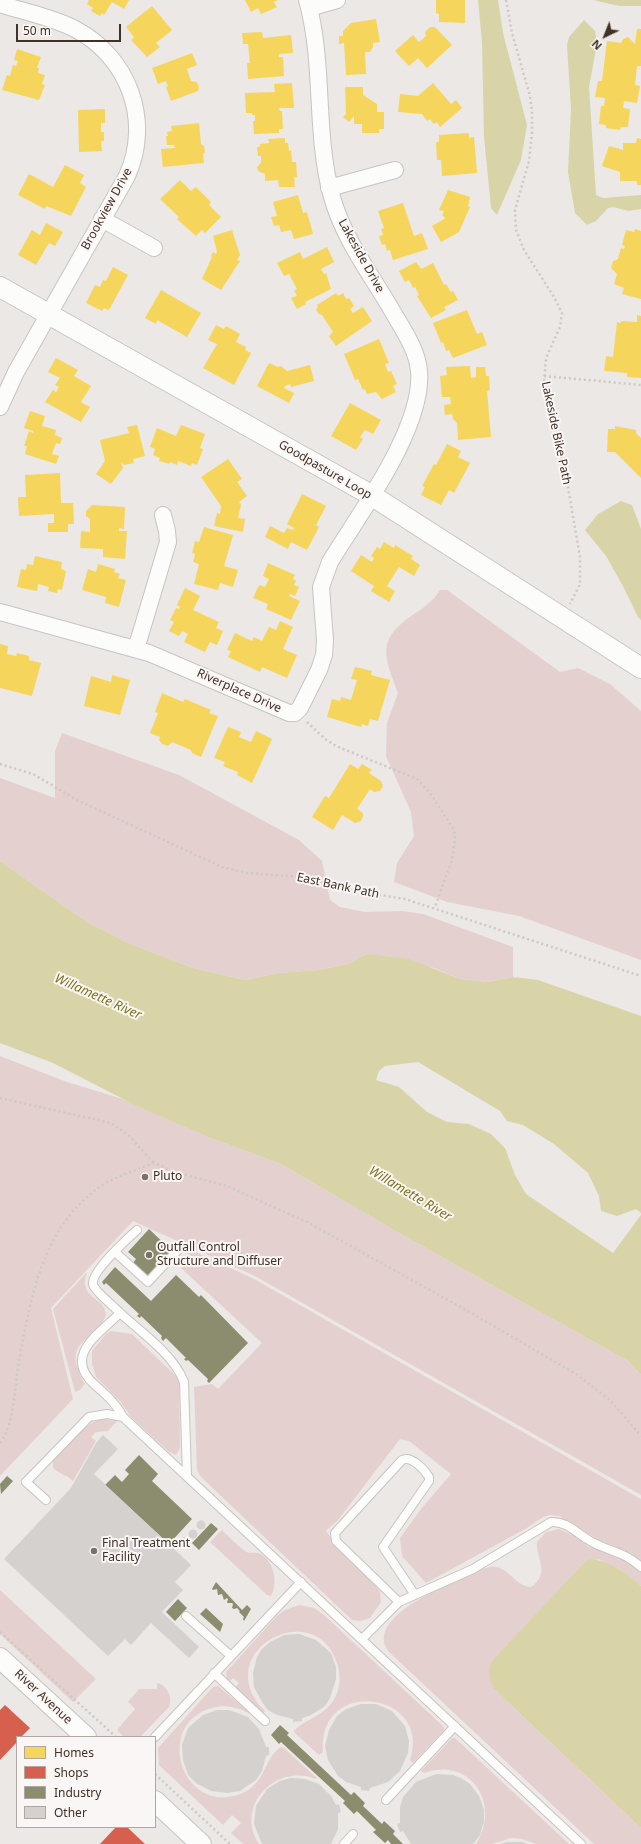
<!DOCTYPE html>
<html>
<head>
<meta charset="utf-8">
<style>
	body { margin:0 }
	#map { position:relative; width:641px; height:1844px; overflow:hidden; background:#ebe8e6; font-family:"Noto Sans",sans-serif }
	canvas { display:block }
	.legend { position:absolute; left:16px; top:1736px; width:140px; height:92px; box-sizing:border-box; background:#faf6f5; border:1px solid #afa7a1; margin:0; padding:5px 7px; list-style:none; font-size:12px; color:#3f3124 }
	.legend li { display:flex; align-items:center; gap:8px; height:20px }
	.legend b { width:20px; border:1px solid #afa7a1 }
	.north { position:absolute; left:585px; top:16px; width:40px; height:40px; -webkit-text-stroke:3px #faf6f5; paint-order:stroke; rotate:223deg; font-size:11px; font-weight:700; line-height:16px; text-align:center; color:#3f3124 }
	.north::after { content:''; display:block; margin:auto; width:14px; height:18px; background:#3f3124; clip-path:polygon(50% 0,100% 100%,50% 72%,0 100%) }
	.scale { position:absolute; left:16px; top:24px; width:105px; height:18px; box-sizing:border-box; border:2px solid #3f3124; border-top:0; padding-left:5px; font-size:12px; line-height:14px; white-space:nowrap; color:#3f3124; -webkit-text-stroke:3px #faf6f5; paint-order:stroke }
</style>
</head>
<body>
<div id="map">
<canvas width="641" height="1844"></canvas>
<ul class="legend">
<li><b style="height:11px;background:#f6d55c"></b>Homes</li>
<li><b style="height:11px;background:#d6604d"></b>Shops</li>
<li><b style="height:11px;background:#8c8c6e"></b>Industry</li>
<li><b style="height:11px;background:#d4d1cf"></b>Other</li>
</ul>
<div class="north">N</div>
<div class="scale">50 m</div>
</div>
<script>
const g = document.querySelector('canvas').getContext('2d');
g.lineJoin = 'round';
function paint(path, color) {
  g.fillStyle = color;
  g.fill(path, 'evenodd');
}
function trace(path, color, width, dash) {
  g.strokeStyle = color;
  g.lineWidth = width;
  g.lineCap = dash ? 'butt' : 'round';
  g.setLineDash(dash || []);
  g.stroke(path);
}
function drawText(font, color, halo, rows, align = 'center') {
  g.font = font + ' "Noto Sans",sans-serif';
  g.lineWidth = 4;
  g.setLineDash([]);
  g.textBaseline = 'middle';
  g.strokeStyle = halo;
  g.fillStyle = color;
  for (const [text, x, y, turn = 0] of rows) {
    g.save();
    g.translate(x, y);
    g.rotate((+turn || 0) * Math.PI / 180);
    g.textAlign = isNaN(turn) ? turn : align;
    if (halo) g.strokeText(text, 0, 0);
    g.fillText(text, 0, 0);
    g.restore();
  }
}
const green = new Path2D(`
	M440 590H447L560 672 578 668 610 684 641 711V960L519 916 447 902 394 882 397 863 414 836 411 812 386 756 387 723 398 693C384 654 376 640 414 614 425 607 433 601 440 590Z
	M62 733 179 775 299 840 322 861 330 900 340 907 365 912 403 911 423 914 513 947V977L487 982 460 979 434 968 367 954 348 964 318 970 279 973 245 980 193 968 128 943 87 922 0 861V778L55 798V751Z
	M0 1056 67 1082 123 1099 208 1137 281 1164 404 1236 628 1361 641 1375V1495L255 1276 133 1221 51 1308 73 1399 0 1476Z
	M189 1249 254 1279 641 1499V1561L631 1553 597 1539 559 1516 550 1515 543 1517 527 1528 426 1583 402 1556 400 1538 421 1509 451 1474 409 1441 400 1439 338 1520 326 1531 344 1555 372 1581 380 1592 381 1602 370 1618 361 1621 352 1620 201 1477 197 1470 194 1387 212 1384 218 1389 262 1343 181 1268Z
	M87 1272C77 1299 105 1296 106 1315 94 1346 59 1338 85 1384L80 1390 75 1392 53 1309Z
	M111 1331 132 1334 177 1377 179 1383 180 1448 176 1455 169 1452 131 1417 120 1401 96 1377 92 1364V1351L106 1334Z
	M103 1419 117 1421 108 1431 96 1432 91 1437 96 1441 73 1481C66 1474 59 1474 53 1468V1461C67 1446 82 1423 103 1419Z
	M559 1529 575 1536 589 1547 616 1555 641 1571V1586L620 1570 598 1559 496 1691 641 1828V1844H594L390 1653C362 1621 439 1588 460 1579 470 1575 481 1568 491 1567 508 1565 515 1587 531 1587 551 1573 536 1560 537 1542L546 1532Z
	M222 1530C229 1537 237 1545 245 1551 249 1554 252 1552 257 1553 273 1556 279 1583 271 1596L267 1595 210 1542Z
	M0 1590 96 1679 73 1702 0 1634Z
	M299 1605 314 1608 324 1615 444 1727V1730L413 1763 410 1760C433 1692 317 1675 323 1752L319 1755 295 1733 294 1731C305 1719 324 1716 333 1701 341 1689 341 1675 337 1663 315 1594 207 1652 265 1711L263 1714 235 1688 239 1683 233 1678 229 1682 227 1681 226 1672 277 1616 285 1610Z
	M157 1683C167 1685 173 1697 169 1707L140 1737H124L117 1730 135 1709 128 1702 139 1689H157Z
	M218 1686 250 1713C247 1713 243 1710 239 1709 231 1706 221 1705 212 1708 153 1724 182 1816 240 1794 267 1784 262 1760 281 1747L285 1749 317 1778 316 1779C276 1763 234 1806 259 1844H243L231 1833 241 1823 232 1815 223 1825 159 1765 158 1748 213 1687Z
	M452 1738H455L569 1844H536L522 1839 511 1838 492 1844H476C502 1804 470 1756 424 1773L421 1771Z`);
const water = new Path2D(`
	M478 0H498L503 33 527 125 521 160 497 215 491 208 484 137 482 42Z
	M593 0H641V6H619Z
	M584 20 595 31 597 43 589 87 596 195 603 198 641 195V209L628 211 613 207 608 208 596 221 587 225 575 213 568 172 571 109 567 45 569 37Z
	M621 501 632 505 641 529V620L638 617 623 586 606 556 585 530 598 514Z
	M0 861 87 922 128 943 193 968 245 980 279 973 318 970 348 964 367 954 409 959 460 979 487 982 513 977 538 980 641 1016V1213L636 1209 617 1216 601 1211 599 1196 588 1173 554 1144 523 1125 507 1121 500 1111 418 1062 385 1066 379 1071 376 1080 399 1087 427 1112 447 1122 469 1124 491 1134 505 1148 515 1175 526 1194 613 1253 641 1215V1375L628 1361 404 1236 281 1164 208 1137 137 1106 53 1063 0 1043Z
	M590 1559C608 1560 628 1574 641 1586V1828L496 1691C489 1681 486 1670 493 1660L583 1564Z`);
const homes = new Path2D(`
	M89 0H129L124 9 112 2 104 15 102 13 100 16 91 11 93 8 87 4Z
	M245 0H278L274 2 277 7 261 14 258 8 251 12Z
	M436 0H465V23L439 22V14L436 13Z
	M152 6 172 30 156 43 160 47 147 57 131 40 134 37 126 27Z
	M376 19 380 42 373 43V47L370 52H365L366 74 346 75 344 43 339 44V36H343V31L351 23Z
	M430 27H435L452 45 427 68 418 58 409 66 395 51 413 35 419 42 426 36 425 32Z
	M637 29H641V66H637L635 85 640 86 637 103 624 101 623 108 630 109 628 127H621L620 130 606 128V125L599 124 601 106H604L605 98 595 97 598 81H602L607 41 621 43 623 39 628 37 635 44Z
	M262 32 263 38 291 35 293 53 279 54V57H283L284 76 248 79 247 63H250L248 44H243L242 33Z
	M17 49 41 57 37 68H39L38 73 45 75 42 84 45 85 39 100 2 90 7 75 10 76 13 65 16 66 18 61 14 60Z
	M192 53 197 65 187 69 191 81 197 82 199 87 198 91 171 101 166 87 168 86 166 81 158 84 152 68Z
	M292 83 294 108H279L280 111H282L283 129H279V133L254 134 253 121H255V115H252V113H246L245 93 275 92 274 84Z
	M433 83 451 104 456 100 462 108 440 127 437 122 434 124 430 119 427 121 422 114 398 112 400 94 418 96Z
	M345 87H363V95L377 104V112H384V129H379V133H362V124H354V116L349 122 343 117 346 114Z
	M105 109V123H101V132H104V141H101L102 151 79 152 78 110Z
	M199 123 201 144 204 146 205 152 203 154 204 163 163 167 161 149 175 148 174 145H167L166 136H168L167 132 172 131 171 126Z
	M469 133V138L474 137 477 173 442 176 441 160H437L436 142H439V135Z
	M285 138V143H288L289 151 291 150 292 162H296L297 177H294L295 187H279L278 180 265 181V174L258 171 257 167 261 163V156H258L257 147H260V144L269 143 268 139Z
	M637 138 641 139V185H637V181H620V172L602 166 609 146 623 150V143H636Z
	M65 165 84 175 80 183 86 187 71 216 46 206 45 209 18 195 29 174 53 187Z
	M180 180 191 191 196 187 211 202 209 205 221 217 205 233 202 230 196 236 177 219 179 217 160 199Z
	M448 190 470 197 468 206 470 207 459 232 441 242 432 226 444 219 445 217 442 216 444 211 439 210Z
	M298 195 303 213 307 212 313 234 294 239 291 230 281 232 279 225 274 226 271 217 277 216 273 202Z
	M403 203 414 236 422 233 428 249 393 260 390 250 387 251 385 244 382 245 379 236 383 235 381 229 384 228 378 211Z
	M46 223 63 232 55 246 49 243 36 265 18 255 32 230 40 235Z
	M635 229 641 231V299L622 294 624 288 614 284 617 274 611 268 613 261 618 259 621 248 624 249 625 246 622 245 626 230 634 232Z
	M232 230 240 255 237 260 240 261 221 290 202 279 212 257 211 256 213 252 216 254 217 252 213 236Z
	M327 247 334 262 321 269 324 274 326 273 331 289 305 302 306 304 297 309 291 298 297 296 294 291 297 289 289 274 284 276 277 263 300 252 303 259Z
	M416 262 421 269 433 263 444 285 446 284 451 292 453 291 458 300 444 307 446 310 431 318 417 296 419 295 415 287 413 288 409 280 405 282 399 271Z
	M113 267 128 275 109 310 104 308 102 311 86 303 95 285 100 287 103 280 106 281Z
	M161 290 201 313 187 337 157 320 156 324 145 318Z
	M336 293 338 296 343 293 346 299 349 298 354 306 350 309 353 313 363 307 372 321 336 346 329 336 333 332 322 315 319 314 316 310 318 307 317 305Z
	M467 310 477 334 482 332 487 345 453 358 449 350 446 351 443 342 441 343 433 323Z
	M637 315 641 316V378L627 377V373L604 371 606 356 613 357 617 322 621 323V321L637 322Z
	M216 325 224 329 226 326 240 334 236 342 246 347 245 350 251 353 234 385 203 368 217 344 208 340Z
	M379 339 389 363 385 364 388 372 391 371 397 384 393 386 396 392 382 399 376 392 367 394 365 389 363 390 358 379 355 380 344 354Z
	M56 358 78 370 74 376 91 386 81 402 90 407 81 422 45 402 53 390 56 392 59 387 55 385 60 378 48 372Z
	M269 363 278 367 281 366 287 371 310 365 314 381 291 387 290 384 285 386 284 388 294 393 289 403 257 386Z
	M470 366 471 378 476 377V367H485L486 376H489L490 390 487 391 491 437 458 440 457 423 453 419 452 414 445 415 444 405 451 404 450 397H442L440 376 447 375 446 367Z
	M350 403 381 420 373 434 365 430 360 437 363 439 356 450 331 436Z
	M30 411 45 416 42 426 56 430 55 435 62 438 60 444 56 443 52 454 59 456 56 464 25 454 27 446H24L29 431 33 433V431L24 428Z
	M137 425 145 456 133 459 134 463 124 465 121 462 123 468 111 484 96 474 105 461 100 440 129 433 127 427Z
	M181 425 205 434 200 448 203 449 197 465 192 463 191 466 178 461 177 465 170 462 169 464 159 461 160 458 153 455 155 449 150 447 157 428 176 436Z
	M615 426 636 430V433L641 438V478L615 452H607L608 429H615Z
	M447 444 461 451 458 457 470 463 454 493 449 490 441 505 421 495 425 487 422 486 434 464 436 465Z
	M228 459 242 479 237 482 247 496 239 502 241 505 238 518 245 519 243 532 214 526 217 513 220 514 221 506 201 477Z
	M60 473 61 503H73L74 524H68V532H48V523H54V514L19 516 18 497H26L25 475Z
	M302 494 326 506 316 525 319 527 307 550 291 542 288 549 265 537 270 526 284 533 287 528 293 530 294 528 287 524Z
	M92 505 125 507 124 529 119 528V531H127L125 559 103 557V549L80 548 81 531 90 532V519L86 516V511Z
	M204 527 233 535 224 566 238 570 233 587 220 583 218 590 194 584 199 564 193 562 195 554 192 553 195 541 199 542Z
	M384 542 394 548 395 545 413 556 411 559 420 565 414 576 399 567 387 586 395 591 389 602 371 591 374 586 351 571 361 555 372 562 374 558 371 556 377 547 380 549Z
	M35 556 62 562 61 569 66 571 62 590 58 589 57 593 48 591 49 587 38 584 37 591 17 587 21 569 26 570 27 564 33 565Z
	M268 563 295 575 293 579 296 581 294 585 299 587 295 596 290 594 289 596 300 601 291 620 266 609 268 604 253 598 259 585 265 587 269 579 263 576Z
	M98 564 115 569 114 572 120 574 118 578 126 580 119 607 105 603 106 597 82 590 88 569 96 572Z
	M185 588 200 596 193 610 219 622 216 628 223 631 217 645 210 642 205 652 184 642 188 634 182 631 179 636 169 631 174 622 170 620 176 608 179 609 180 607 177 605Z
	M280 621 293 627 283 649 297 655 287 678 262 667 260 672 228 657 231 651 227 650 235 633 252 641 254 637 262 641 269 627 276 630Z
	M0 644 8 646 7 654 16 656 17 653 29 656V660L41 663 32 696 0 688Z
	M355 667 372 671 371 675 390 680 378 721 370 719 368 726 362 724 361 727 327 717 332 699 340 701 341 697 351 700 357 680 351 679Z
	M112 675 130 680 120 715 84 706 91 676 111 682Z
	M162 693 183 702 185 699 211 710 209 713 218 716 201 757 192 753 191 750 172 742 168 746 162 744 159 740 160 737 150 733 158 713 155 712Z
	M228 727 241 732 239 737 251 742 256 731 272 739 252 783 237 775 238 772 223 766 225 762 214 758Z
	M350 764 358 769 362 764 372 770 369 773 381 781 383 786 380 791 374 792 370 789 357 809 363 813V816L361 821 355 823 342 815 333 830 312 817 325 796 329 798Z`);
const shops = new Path2D(`
	M5 1705 30 1728 21 1737H17V1742L0 1760V1710Z
	M116 1827H127L145 1844H100Z`);
const industry = new Path2D(`
	M149 1229 171 1250 147 1276 133 1263 136 1259 128 1252Z
	M115 1267 151 1301 176 1275 199 1297 201 1295 248 1343 209 1383 207 1381 208 1379 188 1360 186 1361 184 1359 186 1358 166 1338 163 1341 161 1338 162 1336 141 1316 140 1318 137 1316 139 1314 106 1283 104 1285 102 1282Z
	M139 1455 158 1474 152 1481 192 1519 169 1544 105 1485 115 1475 122 1482 129 1474 125 1470Z
	M7 1476 13 1481 1 1494 0 1484Z
	M211 1523 218 1529 199 1550 192 1543Z
	M216 1582 242 1610 247 1605 251 1609 244 1621 243 1619 244 1617 239 1612 240 1611 237 1608 234 1609 232 1608 233 1604 232 1603H227L228 1599 227 1598 224 1600 222 1594 218 1595 217 1589 213 1590 212 1589Z
	M178 1599 187 1608 175 1621 166 1612Z
	M206 1608 223 1624 220 1632 200 1614Z
	M280 1725 289 1733 287 1735 351 1795 354 1792 365 1803 363 1806 382 1824 384 1821 395 1831 393 1834 403 1844H391L388 1840 385 1843 373 1832 376 1830 357 1811 354 1814 343 1803 345 1801 281 1742 279 1744 271 1735Z`);
const building = new Path2D(`
	M103 1435 118 1449 94 1474 191 1565 175 1582 183 1590 162 1612 199 1647 189 1658 151 1623 131 1645 125 1639 108 1656 4 1559 71 1488 96 1443Z
	M196.5 1525a4.5 4.5 0 1 1 9 0a4.5 4.5 0 1 1-9 0Z
	M188.5 1534a4.5 4.5 0 1 1 9 0a4.5 4.5 0 1 1-9 0Z
	M180 1542a5 5 0 1 1 10 0a5 5 0 1 1-10 0Z
	M299 1634 316 1640 331 1653 336 1667V1679L330 1698 325 1706 311 1715 302 1718V1721L293 1722V1719L277 1715 268 1710 262 1702 254 1687 253 1673 257 1657 262 1649 270 1642 284 1635Z
	M361 1704H376L392 1711 405 1726 409 1741 408 1753 400 1771 388 1782 370 1788 369 1791 361 1790V1787L346 1782 338 1776 328 1760 325 1746 329 1730 337 1716 346 1709Z
	M217 1710H229L248 1717 259 1729 266 1747H269V1755L266 1756 262 1771 256 1780 240 1791 227 1793 211 1791 196 1783 188 1775 183 1760 182 1745 188 1728 203 1715Z
	M436 1774 453 1775 461 1778 470 1784 479 1796 484 1810V1822L480 1835 473 1844H411L403 1831 400 1832 397 1824 400 1823V1807L403 1797 416 1782Z
	M291 1778 305 1779 319 1784 331 1796 336 1805 339 1804 341 1812 338 1813V1829L331 1844H262L254 1824 256 1806 267 1789 280 1781Z
	M507 1842H522L528 1844H500Z`);
const path = new Path2D(`
	M506 0 512 33 530 96 532 112V133L529 161 515 210 516 230 524 250 554 297 562 313 560 327 546 358 544 383 548 407 565 470 580 557V584L570 604
	M544 376 641 385
	M307 722 325 739 336 746 417 779 430 793 454 830 455 839 452 860 435 907
	M0 764 33 774 77 800 222 867 247 873 301 877 356 891 405 899 641 976
	M0 1098 111 1123 129 1136 154 1163
	M0 1443C15 1421 14 1392 18 1367 30 1301 41 1227 101 1186 117 1176 136 1170 154 1163L178 1173 227 1186 307 1222 466 1310 576 1374 610 1400 641 1436
	M0 1632 116 1737
	M155 1774 230 1844`);
const service = new Path2D(`
	M115 1252 148 1282 178 1250
	M120 1313C115 1307 94 1291 93 1284 91 1272 127 1239 137 1230
	M123 1417C116 1403 106 1395 95 1385 62 1356 99 1334 120 1313 141 1332 174 1355 184 1382L187 1476
	M46 1500 26 1482 89 1417 107 1414 123 1417 581 1844
	M399 1602 336 1541 335 1533 402 1460C411 1455 424 1469 429 1477V1481L383 1547 415 1595
	M186 1616 231 1656
	M362 1639 399 1602 473 1569 551 1522C568 1521 578 1535 592 1542 611 1552 623 1551 641 1567
	M214 1673 265 1721
	M155 1737 301 1582
	M386 1800 455 1726
	M344 1844 353 1834`);
const minor = new Path2D(`
	M0 4C25 12 52 17 75 29 129 57 152 121 127 176L16 372 0 407
	M309 8 337 0
	M329 188 395 170
	M102 219 154 248
	M0 612 149 653 289 713H295L300 708 319 670 324 655 325 640 321 587 330 562C359 514 424 428 419 371 417 348 401 327 390 307 369 272 343 237 332 197 314 133 325 64 307 0
	M136 649 168 542 167 531 163 515`);
const tertiary = new Path2D(`
	M0 287 371 495 641 668
	M0 1658 86 1737
	M155 1801 201 1844`);
const markers = [
	[145,1177,4,"#7b7168"],
	[149,1255,4,"#7b7168"],
	[94,1551,4,"#7b7168"]
];
const streetNames = [
	["Brookview Drive",107,209,-61],
	["Lakeside Drive",361,256,61],
	["Lakeside Bike Path",556,433,78],
	["Goodpasture Loop",325,470,30],
	["Riverplace Drive",239,691,24],
	["East Bank Path",338,886,12],
	["River Avenue",43,1697,43]
];
const poiNames = [
	["Pluto",153,1177],
	["Outfall Control",157,1248],
	["Structure and Diffuser",157,1262],
	["Final Treatment",102,1544],
	["Facility",102,1558]
];
const waterNames = [
	["Willamette River",98,997,24],
	["Willamette River",410,1194,31]
];
paint(green, '#e4d1cf');
paint(water, '#d9d4a8');
paint(homes, '#f6d55c');
paint(shops, '#d6604d');
paint(industry, '#8c8c6e');
paint(building, '#d4d1cf');
trace(service, '#c7c4c2', 10);
trace(minor, '#c7c4c2', 18);
trace(tertiary, '#c7c4c2', 22);
trace(path, '#cdc8c6', 2.5, [2, 3]);
trace(service, '#fcfcfb', 8);
trace(minor, '#fcfcfb', 16);
trace(tertiary, '#fcfcfb', 20);
for (const [x, y, r, color] of markers) {
  const dot = new Path2D();
  dot.arc(x, y, r, 0, 2 * Math.PI);
  g.fillStyle = color;
  g.fill(dot);
  trace(dot, '#faf6f5', 1.5);
}
drawText('12px', '#3f3124', '#faf6f5', streetNames);
drawText('12px', '#3f3124', '#faf6f5', poiNames, 'left');
drawText('italic 13px', '#7a741e', '#faf6f5', waterNames);
</script>
</body>
</html>
